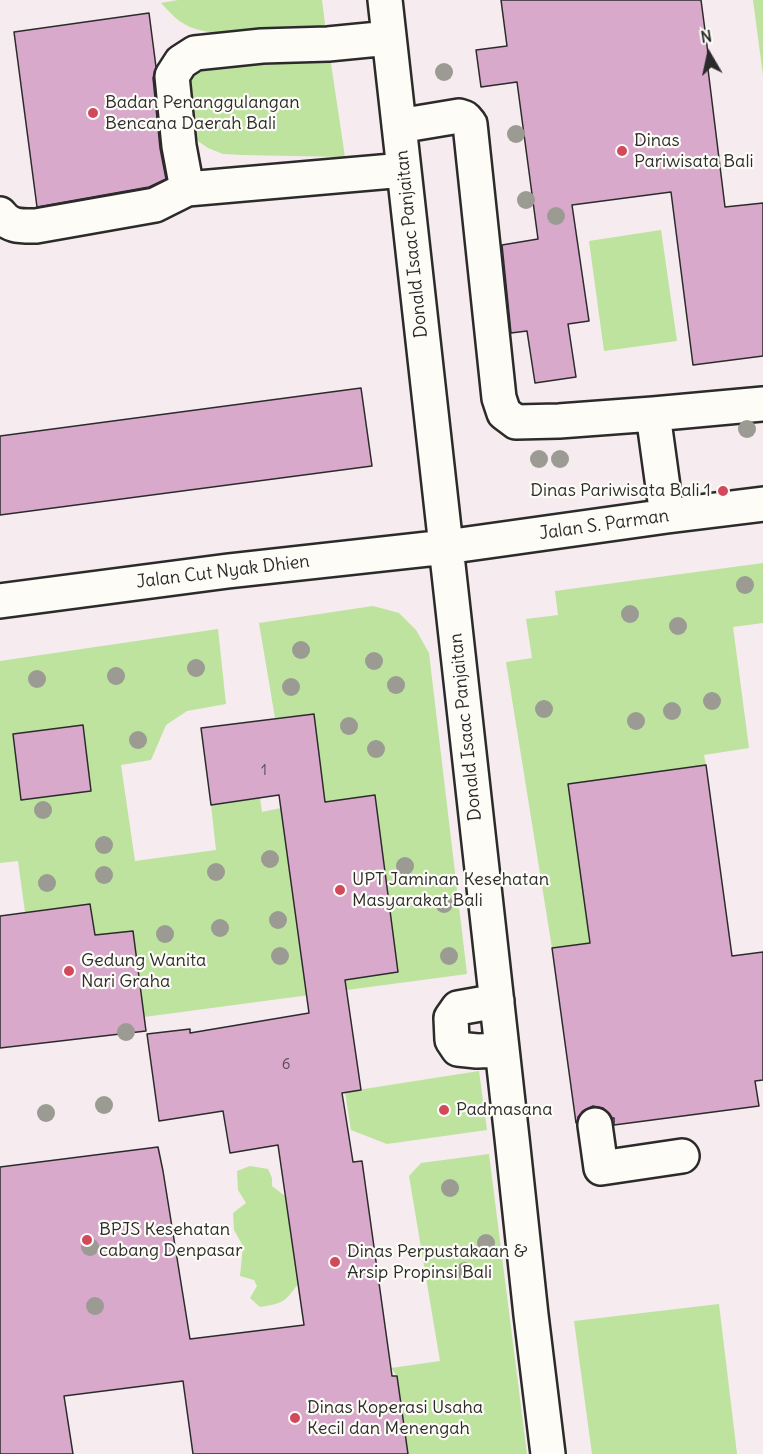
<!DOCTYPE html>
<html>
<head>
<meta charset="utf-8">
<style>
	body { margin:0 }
	#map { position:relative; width:763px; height:1454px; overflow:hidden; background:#f6ebee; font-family:Delius,sans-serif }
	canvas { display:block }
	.north { position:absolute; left:679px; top:24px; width:60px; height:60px; -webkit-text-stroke:4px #fdfcf7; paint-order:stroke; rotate:351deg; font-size:16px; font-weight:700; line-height:24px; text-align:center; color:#2b2b2b }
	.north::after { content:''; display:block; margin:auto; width:21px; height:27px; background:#2b2b2b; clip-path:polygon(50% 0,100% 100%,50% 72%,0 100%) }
</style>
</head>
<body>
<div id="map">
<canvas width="763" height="1454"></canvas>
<div class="north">N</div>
</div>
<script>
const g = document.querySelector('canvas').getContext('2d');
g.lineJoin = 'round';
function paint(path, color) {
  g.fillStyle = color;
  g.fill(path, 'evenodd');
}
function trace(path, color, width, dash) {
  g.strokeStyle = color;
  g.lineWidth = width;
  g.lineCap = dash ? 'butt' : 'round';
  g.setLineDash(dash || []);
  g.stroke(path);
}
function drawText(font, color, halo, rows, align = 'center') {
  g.font = font + ' Delius,sans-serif';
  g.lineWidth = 4.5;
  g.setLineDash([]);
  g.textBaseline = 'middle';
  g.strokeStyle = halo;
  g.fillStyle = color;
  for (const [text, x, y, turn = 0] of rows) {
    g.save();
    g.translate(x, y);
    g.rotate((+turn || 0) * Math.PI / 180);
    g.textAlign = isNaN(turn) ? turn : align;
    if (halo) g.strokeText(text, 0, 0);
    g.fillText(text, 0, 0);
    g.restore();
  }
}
const green = new Path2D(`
	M178 0H322L326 32H210C184 28 178 21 161 3Z
	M753 0H763V75Z
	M330 57 345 157 243 155 223 154 208 148 198 141 192 132 189 73 195 65Z
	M661 230 677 341 604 351 589 241Z
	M763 563V623L733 627 749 748 704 755 706 765 568 784 590 943 552 948 506 662 532 658 526 619 558 615 555 591Z
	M373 606 399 613 416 630 429 653 467 974 144 1017 132 932 95 935 90 904 25 912 18 861 0 863V661L218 629 226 704 187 711 166 725 151 760 121 765 135 861 216 850 211 805 260 798 262 812 281 808 305 985 398 972 375 795 325 802 314 714 275 718 259 623Z
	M479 1071 487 1130 387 1144 351 1130 345 1092Z
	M489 1154 527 1454H408L397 1376 391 1368 440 1361 409 1176 421 1163Z
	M250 1166 268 1169 272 1178V1186L285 1196 298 1284C284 1303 283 1303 260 1307L250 1298 257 1286 254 1280 240 1276 243 1246 234 1230 233 1213 246 1203 238 1190 237 1171Z
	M719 1304 737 1454H592L574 1321Z`);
const building = new Path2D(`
	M501 0H701L709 61H707L725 207 763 203V356L693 365 671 192 572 205 589 321 568 324 576 377 535 383 527 331 511 333 502 245 538 239 517 82 481 87 476 50 507 46Z
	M149 13 156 67 153 78 160 148 166 179 149 187 37 207 14 32Z
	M361 388 372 466 0 515V436Z
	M314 714 325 802 375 795 398 972 345 980 361 1090 342 1093 353 1162 362 1161 392 1376H397L408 1454H193L183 1381 64 1396 73 1454H0V1167L158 1147 163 1171 190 1339 304 1325 278 1145 230 1153 223 1111 159 1121 147 1034 190 1029V1033L309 1013 279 795 211 805 201 728Z
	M83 725 91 791 21 800 13 734Z
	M706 765 732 956 763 952V1080L755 1081 759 1106 614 1125V1118H612L609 1113 603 1108 593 1106 583 1111 578 1117 577 1123H576L552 948 590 943 568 784Z
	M90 904 95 935 133 931 146 1031 0 1048V916Z`);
const minor = new Path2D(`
	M385 0 512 1138 531 1315 548 1454
	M389 38 328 44 262 46 195 53 181 62 172 76 179 146 187 189 404 170
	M399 126 459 116 465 118 470 124 499 398 504 413 516 422 559 421 653 414 763 404
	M0 214C9 227 21 226 36 226L155 205 187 189
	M653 414 667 516
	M0 601 228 571 446 547 667 516 763 504
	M497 1001 458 1008 451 1018 452 1040 458 1049 477 1051 502 1050
	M595 1125 601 1168 682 1156`);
const trees = [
	[444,72],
	[516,134],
	[526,200],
	[556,216],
	[747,429],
	[539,459],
	[560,459],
	[745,585],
	[630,614],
	[678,626],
	[301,650],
	[374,661],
	[196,668],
	[116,676],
	[37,679],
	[396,685],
	[291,687],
	[712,701],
	[544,709],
	[672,711],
	[636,721],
	[349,726],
	[138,740],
	[376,749],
	[43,810],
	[104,845],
	[270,859],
	[405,866],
	[216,872],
	[104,875],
	[47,883],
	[444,904],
	[278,920],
	[220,928],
	[165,934],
	[280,956],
	[449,956],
	[126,1032],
	[104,1105],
	[46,1113],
	[450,1188],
	[486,1243],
	[90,1247],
	[465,1271],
	[95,1306]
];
const markers = [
	[93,113,6,"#d1495b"],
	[622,151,6,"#d1495b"],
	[723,491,6,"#d1495b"],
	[340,890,6,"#d1495b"],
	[69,971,6,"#d1495b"],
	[444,1110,6,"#d1495b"],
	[87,1240,6,"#d1495b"],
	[335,1262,6,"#d1495b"],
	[295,1418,6,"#d1495b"]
];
const numberNames = [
	["1",264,771],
	["6",286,1065]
];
const poiNames = [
	["Badan Penanggulangan",105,103],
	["Bencana Daerah Bali",105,124],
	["Dinas",634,141],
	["Pariwisata Bali",634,162],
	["Dinas Pariwisata Bali 1",711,491,"right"],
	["UPT Jaminan Kesehatan",352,880],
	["Masyarakat Bali",352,901],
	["Gedung Wanita",81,961],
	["Nari Graha",81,982],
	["Padmasana",456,1110],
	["BPJS Kesehatan",99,1230],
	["cabang Denpasar",99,1251],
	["Dinas Perpustakaan &",347,1252],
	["Arsip Propinsi Bali",347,1273],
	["Dinas Koperasi Usaha",307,1408],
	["Kecil dan Menengah",307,1429]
];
const streetNames = [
	["Donald Isaac Panjaitan",412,244,-96],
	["Jalan S. Parman",604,525,-8],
	["Jalan Cut Nyak Dhien",223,572,-7],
	["Donald Isaac Panjaitan",466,727,-96]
];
paint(green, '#bde39e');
paint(building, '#d8a9cb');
trace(building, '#2b2b2b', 1.5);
trace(minor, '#2b2b2b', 38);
trace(minor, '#fdfcf7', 33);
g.fillStyle = '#9b9b93';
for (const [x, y] of trees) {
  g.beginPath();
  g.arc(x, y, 9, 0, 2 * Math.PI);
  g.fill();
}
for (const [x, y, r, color] of markers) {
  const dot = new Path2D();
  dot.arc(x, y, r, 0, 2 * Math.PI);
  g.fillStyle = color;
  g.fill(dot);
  trace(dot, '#fdfcf7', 2);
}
drawText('15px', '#564a53', null, numberNames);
drawText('18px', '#2b2b2b', '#fdfcf7', poiNames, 'left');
drawText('18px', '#2b2b2b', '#fdfcf7', streetNames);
</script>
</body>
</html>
